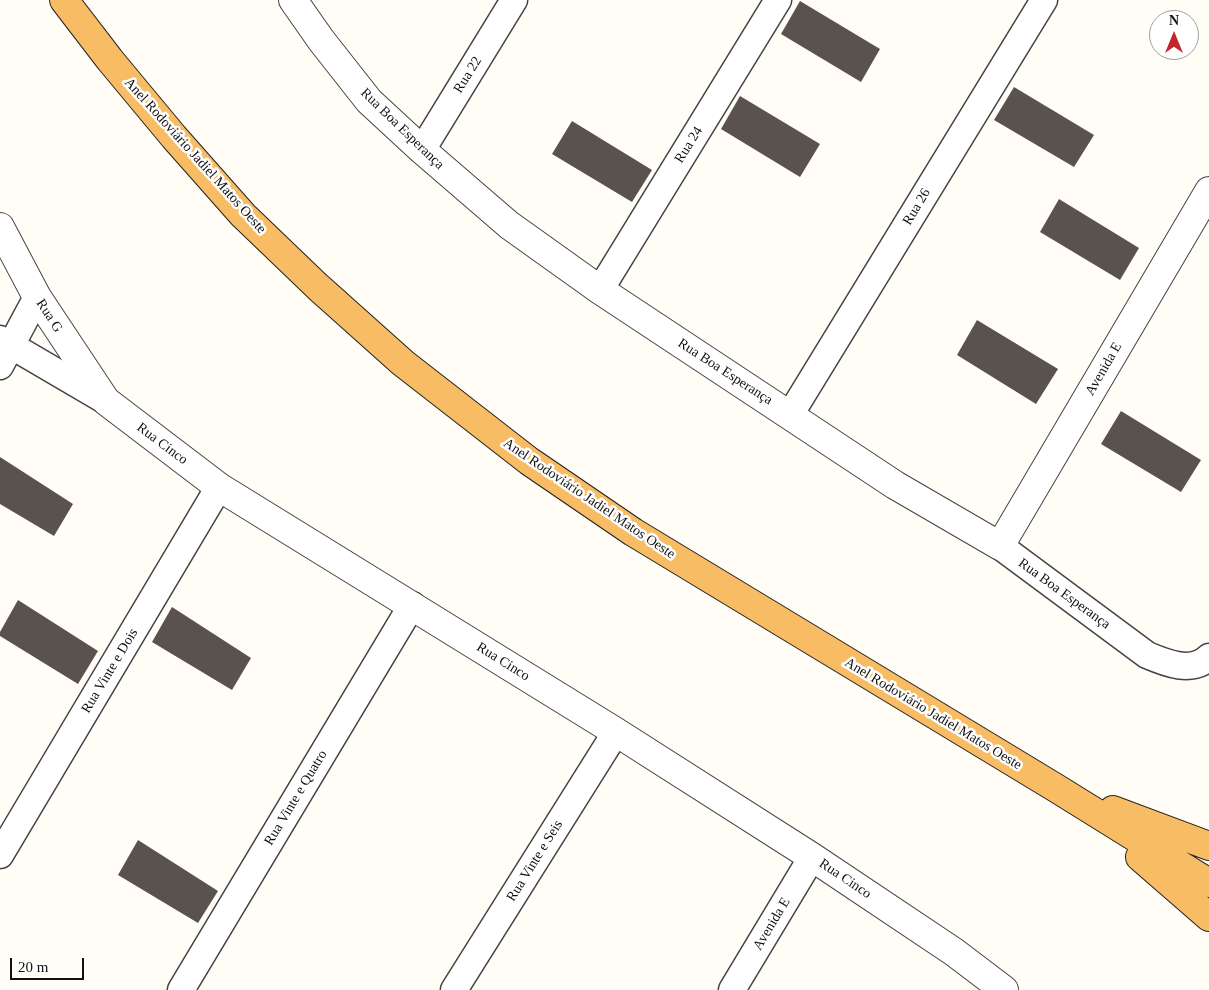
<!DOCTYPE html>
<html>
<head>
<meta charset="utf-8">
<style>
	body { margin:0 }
	#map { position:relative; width:1209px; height:990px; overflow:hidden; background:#fffdf5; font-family:"Times New Roman",serif }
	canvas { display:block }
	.north { position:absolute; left:1149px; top:10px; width:50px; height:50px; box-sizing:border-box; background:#fff; border:1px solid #a0a0a0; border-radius:50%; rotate:0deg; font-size:14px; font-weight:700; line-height:20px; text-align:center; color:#111 }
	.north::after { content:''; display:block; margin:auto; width:18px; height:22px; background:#c4262e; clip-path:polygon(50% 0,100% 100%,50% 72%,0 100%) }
	.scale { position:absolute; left:10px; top:958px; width:74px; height:22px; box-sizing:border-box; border:2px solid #111; border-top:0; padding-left:6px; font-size:15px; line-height:18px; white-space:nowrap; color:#111; -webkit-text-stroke:4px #fff; paint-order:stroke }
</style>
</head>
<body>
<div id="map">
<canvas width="1209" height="990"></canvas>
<div class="north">N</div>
<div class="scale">20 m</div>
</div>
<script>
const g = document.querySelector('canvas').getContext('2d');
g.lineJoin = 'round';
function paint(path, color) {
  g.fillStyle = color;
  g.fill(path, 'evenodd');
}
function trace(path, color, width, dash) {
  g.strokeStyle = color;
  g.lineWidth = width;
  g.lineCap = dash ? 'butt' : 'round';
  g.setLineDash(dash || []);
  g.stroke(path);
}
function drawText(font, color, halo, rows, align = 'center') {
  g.font = font + ' "Times New Roman",serif';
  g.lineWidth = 5;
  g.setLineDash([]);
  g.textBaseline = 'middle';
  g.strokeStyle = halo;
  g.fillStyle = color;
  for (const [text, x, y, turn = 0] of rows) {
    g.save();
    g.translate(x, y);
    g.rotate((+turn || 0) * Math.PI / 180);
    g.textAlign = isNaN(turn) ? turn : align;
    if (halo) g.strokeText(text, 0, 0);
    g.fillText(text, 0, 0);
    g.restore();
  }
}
const building = new Path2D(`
	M800 1 880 49 861 82 781 34Z
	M1014 87 1094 135 1074 167 994 120Z
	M740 96 820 144 800 177 721 129Z
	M572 121 652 170 632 202 552 154Z
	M1059 199 1139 248 1120 280 1040 232Z
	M977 320 1058 369 1036 404 957 355Z
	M1121 411 1201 460 1181 492 1101 444Z
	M0 457 73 504 54 536 0 504Z
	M18 600 98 651 78 684 0 636V632Z
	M172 607 251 658 232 690 152 642Z
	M138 840 218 891 198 923 118 875Z`);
const minor = new Path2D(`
	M422 150 514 0
	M600 290 778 0
	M0 339 106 401
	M0 366 37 297
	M790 415 1044 0
	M1000 546 1147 655C1166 663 1192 674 1209 657
	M0 855 219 487
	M181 990 412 605
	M454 990 616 732
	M732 990 812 857`);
const tertiary = new Path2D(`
	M293 0 321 40 369 101 422 150 509 225 600 290 895 485 1000 546 1209 191
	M0 227 37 297 106 401 219 487 616 732 812 857 954 952 1004 990`);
const trunk = new Path2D(`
	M64 0 110 60 174 137 243 215 318 287 403 363 529 461 633 532 1056 788 1209 883
	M1113 810 1209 846
	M1140 857 1209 917`);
const streetNames = [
	["Rua 22",468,75,-58],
	["Rua Boa Esperança",402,129,44],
	["Rua 24",689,145,-58],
	["Anel Rodoviário Jadiel Matos Oeste",195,156,48],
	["Rua 26",917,207,-59],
	["Rua G",49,316,57],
	["Avenida E",1104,369,-60],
	["Rua Boa Esperança",725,372,33],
	["Rua Cinco",162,444,37],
	["Anel Rodoviário Jadiel Matos Oeste",589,499,34],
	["Rua Boa Esperança",1064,594,36],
	["Rua Cinco",503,662,32],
	["Rua Vinte e Dois",110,671,-59],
	["Anel Rodoviário Jadiel Matos Oeste",933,714,31],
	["Rua Vinte e Quatro",296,798,-59],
	["Rua Vinte e Seis",535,861,-58],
	["Rua Cinco",845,879,34],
	["Avenida E",772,924,-59]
];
paint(building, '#5a524d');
trace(minor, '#444', 29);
trace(tertiary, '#444', 30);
trace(trunk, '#222', 30);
trace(minor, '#fff', 26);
trace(tertiary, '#fff', 28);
trace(trunk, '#f7bc64', 28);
drawText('14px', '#111', '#fff', streetNames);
</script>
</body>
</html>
